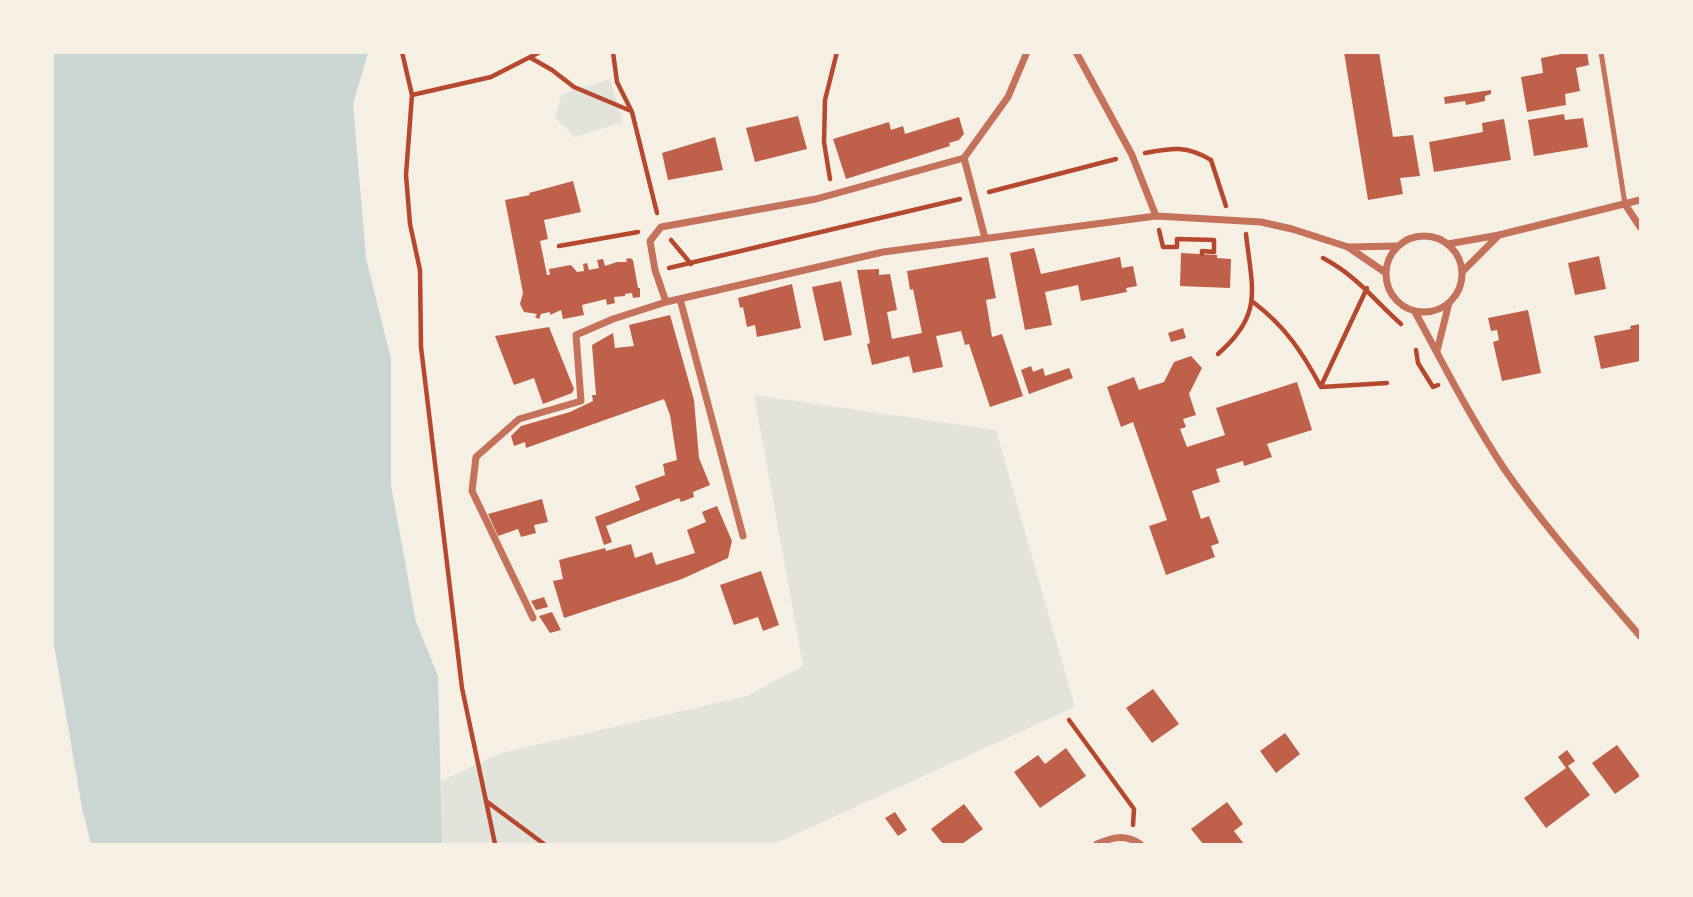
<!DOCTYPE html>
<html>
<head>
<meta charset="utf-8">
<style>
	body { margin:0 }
	#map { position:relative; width:1693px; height:897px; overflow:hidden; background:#f6efe4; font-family:"Alegreya Sans",sans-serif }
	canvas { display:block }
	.frame { position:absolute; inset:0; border:54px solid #f6efe4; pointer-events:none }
</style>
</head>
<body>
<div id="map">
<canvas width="1693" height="897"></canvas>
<div class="frame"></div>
</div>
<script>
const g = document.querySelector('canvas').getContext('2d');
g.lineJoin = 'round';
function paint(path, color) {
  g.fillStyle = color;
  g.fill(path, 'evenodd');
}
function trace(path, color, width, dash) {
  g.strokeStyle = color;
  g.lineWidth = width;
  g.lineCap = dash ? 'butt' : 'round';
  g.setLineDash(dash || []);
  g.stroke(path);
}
const green = new Path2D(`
	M610 79 623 122 575 137 555 118 562 94Z
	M754 395 996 430 1075 707 774 844H442L441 781 501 753 747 696 803 666Z`);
const water = new Path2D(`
	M52 53H368L353 104 366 258 391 359V485L416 622 438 676 442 844H91L82 808 53 639Z`);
const building = new Path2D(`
	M1344 52H1379L1393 137 1413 135 1420 176 1400 178 1403 194 1368 200Z
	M1572 52H1587L1589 65 1576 68 1580 91 1565 94 1566 105 1527 112 1521 77 1543 73 1541 58Z
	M1491 90V94L1485 96V101L1466 105 1465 101 1445 104 1444 97Z
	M1564 114 1565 120 1583 118 1588 147 1534 156 1528 120Z
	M798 116 807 149 755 162 746 128Z
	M959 117 964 134 959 140 949 143 950 146 846 179 833 139 889 122 891 130 903 126 905 134Z
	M1504 119 1511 160 1434 172 1429 142 1483 132 1482 123Z
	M715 137 723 170 668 180 662 153Z
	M573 181 581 212 544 220 548 239 540 241 547 275H550L549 269 571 265 577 272 584 271 583 264 587 263 589 270 599 268 597 260 603 259 605 266 617 262H627L626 259 630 258 633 260 638 288H640V297L633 298 632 293 625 294V296L614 297 615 303 607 305 606 299 582 305 584 315 563 319 561 310 550 315V312L541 314 539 319 535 317 537 314 524 312 520 304 523 293 505 200 530 195 529 193Z
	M1034 248 1041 274 1120 257 1122 268 1133 266 1137 286 1126 288 1127 292 1081 301 1078 285 1045 292 1052 325 1025 330 1010 253Z
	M1181 253 1217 255V258L1231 259 1230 288 1180 286Z
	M1599 256 1606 289 1575 295 1568 263Z
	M988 257 996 298 986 300 992 337 1002 334 1023 396 990 407 969 344 965 345 961 331 936 336 943 367 913 373 909 356 872 365 867 344 870 343 857 270 879 269V275L890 274 897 310 887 312 892 339 922 333 913 289 910 290 907 271Z
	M841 281 852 335 824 341 812 287Z
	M792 284 801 328 757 337 755 325 747 327 743 307 740 308 738 298Z
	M1528 310 1541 373 1502 381 1493 342 1499 340 1497 330 1491 331 1488 318Z
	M670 315 694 400 699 458 710 485 693 492 694 497 681 502 679 498 606 526 612 542 604 545 595 517 640 500 635 486 665 475 663 464 677 460 670 415 664 399 526 448 525 442 514 446 511 436 521 426 570 412 593 401 592 395H596L592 345 613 333 615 348 634 346 629 325Z
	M1640 324V361L1601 369 1594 336 1631 329 1630 326Z
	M549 327 574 389 572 393 543 404 534 378 514 385 495 336Z
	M1183 328 1186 338 1171 342 1168 333Z
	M1191 356 1202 368 1189 394 1196 415 1183 419 1186 427 1180 429 1187 447 1225 435 1216 408 1297 382 1312 430 1267 444 1272 457 1244 466 1243 461 1216 469 1220 482 1192 491 1201 519 1209 516 1219 543 1211 546 1215 557 1166 575 1149 526 1167 520 1133 422 1121 427 1107 387 1134 377 1139 390 1164 382 1174 362Z
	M1031 366 1033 372 1043 368 1045 376 1069 368 1073 378 1029 394 1021 370Z
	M542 499 548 522 534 525 536 533 521 537 518 529 498 536 488 514Z
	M717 506 732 541 728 558 682 579 564 618 553 581 563 579 559 560 605 548 606 551 631 544 635 558 652 552 656 565 695 553 687 530 706 522 702 512Z
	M761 571 779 625 763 631 758 617 734 625 720 585Z
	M544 597 548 607 536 610 531 601Z
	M552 612 561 630 550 633 539 616Z
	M1153 689 1179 724 1152 743 1126 708Z
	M1285 733 1300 754 1276 773 1260 751Z
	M1617 745 1640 776 1615 794 1592 763Z
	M1066 748 1086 776 1040 808 1014 772 1038 755 1045 764Z
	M1567 750 1575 761 1568 766 1590 795 1546 828 1524 798 1566 768 1558 757Z
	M1227 802 1243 824 1234 831 1244 844H1203L1191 829Z
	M964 804 983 829 962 844H943L931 829Z
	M895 812 907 830 898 836 885 818Z`);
const path = new Path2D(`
	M402 52 412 95 406 175 410 224 420 270 421 347 462 688 486 801
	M613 52 617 82 632 112 657 213
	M531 58 552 70 574 87 631 111
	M412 95 491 77 540 52
	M1145 153C1172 148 1186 145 1211 160L1226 206
	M830 179 824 142 825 100 837 52
	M989 192 1116 159
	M1159 230 1163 247H1177V239L1214 240V252L1202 251V254
	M671 240 691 264
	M559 246 638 232
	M1323 258C1357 276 1374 300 1401 324
	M669 268 960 199
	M1253 302C1286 327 1302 352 1321 387L1387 383
	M1416 350 1418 363 1433 387 1438 385
	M1218 354C1264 314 1252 289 1246 234
	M1321 386 1367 288
	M1069 720 1134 809 1133 825
	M495 844 486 801 544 844`);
const service = new Path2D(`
	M1601 52 1625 204`);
const minor = new Path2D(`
	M1027 52 1008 97 964 158 816 199 661 227 650 241 655 270 666 302 883 252 1156 216
	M1076 52 1132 155 1156 216 1261 222 1292 229 1348 247 1386 273
	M964 158 985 238
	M1625 204 1640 227
	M1386 274a38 38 0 1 1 76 0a38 38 0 1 1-76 0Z
	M1448 244 1499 235 1640 200
	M1349 247 1397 246
	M1463 271 1499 235
	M680 299 743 536
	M1415 312C1444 365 1471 419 1505 470 1546 529 1594 582 1640 636
	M1437 351 1449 303
	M533 618 472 491 476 457 519 419 581 401 576 335 613 319 666 302
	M1097 844C1113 837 1125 834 1140 844`);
paint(green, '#e2e4dc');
paint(water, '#c9d6d2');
paint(building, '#bf614a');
trace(path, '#b5482f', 4.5);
trace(service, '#c5725c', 5);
trace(minor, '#c5725c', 7);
</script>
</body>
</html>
